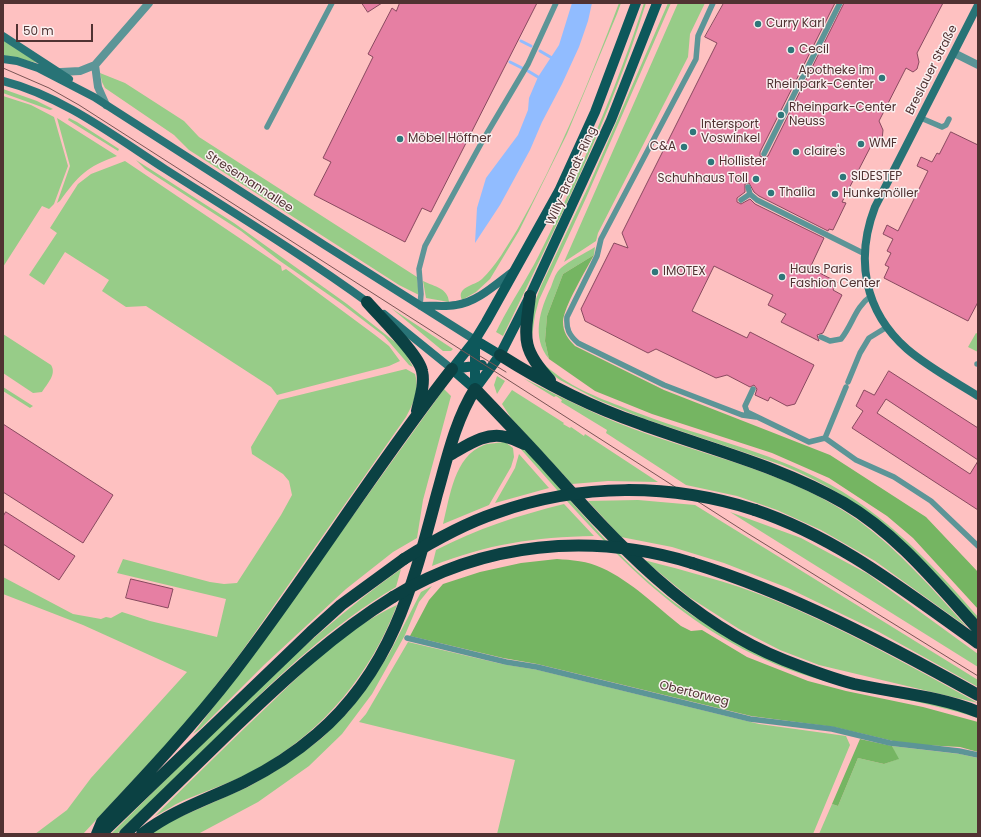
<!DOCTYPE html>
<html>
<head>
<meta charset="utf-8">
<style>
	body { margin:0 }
	#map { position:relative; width:981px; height:837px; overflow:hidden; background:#fec1c1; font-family:Poppins,sans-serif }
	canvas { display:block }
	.frame { position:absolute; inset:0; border:4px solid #503232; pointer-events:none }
	.scale { position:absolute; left:16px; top:24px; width:77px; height:18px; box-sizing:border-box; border:2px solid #503232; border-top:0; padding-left:5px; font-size:12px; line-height:14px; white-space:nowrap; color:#503232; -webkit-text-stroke:3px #faf1f1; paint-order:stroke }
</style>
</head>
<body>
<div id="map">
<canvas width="981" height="837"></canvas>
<div class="frame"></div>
<div class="scale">50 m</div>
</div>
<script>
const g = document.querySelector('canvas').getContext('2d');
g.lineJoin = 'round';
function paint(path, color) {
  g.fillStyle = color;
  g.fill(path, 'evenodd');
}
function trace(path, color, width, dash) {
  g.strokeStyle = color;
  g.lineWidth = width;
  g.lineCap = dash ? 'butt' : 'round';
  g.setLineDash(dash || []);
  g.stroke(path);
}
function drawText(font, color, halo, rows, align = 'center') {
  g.font = font + ' Poppins,sans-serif';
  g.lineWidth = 3;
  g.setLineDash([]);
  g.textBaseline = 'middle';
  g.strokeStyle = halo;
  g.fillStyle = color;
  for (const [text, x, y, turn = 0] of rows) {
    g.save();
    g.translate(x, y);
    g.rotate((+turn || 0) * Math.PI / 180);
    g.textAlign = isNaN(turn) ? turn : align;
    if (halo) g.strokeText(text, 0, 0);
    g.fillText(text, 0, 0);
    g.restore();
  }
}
const green = new Path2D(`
	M619 3H621L617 14 567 134 519 231 490 279 476 292 462 300C456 287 474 286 482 279 496 266 507 246 517 230 558 158 590 80 619 3Z
	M644 3H646C611 117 555 229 503 336L496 332 499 326C511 302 527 279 539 255 579 175 617 88 644 3Z
	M668 3H671L586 198 539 300 535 315 532 336 529 335 534 304 541 286 589 185Z
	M678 3H705L690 34 688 57 598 233 596 241 564 262Z
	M3 40 38 63 3 55Z
	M100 73 125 83 139 92 184 121 199 137 417 277 419 295 399 285 189 150 174 135 105 88 102 82Z
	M3 89 37 101 53 109 50 110 3 93Z
	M3 96 31 105 54 117 68 166 54 204 49 209 42 206 3 267Z
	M57 118 117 156C86 167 79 175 60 201L57 203 70 166Z
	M69 118 77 122 119 149 118 151 68 120Z
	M136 160 234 223 347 304 395 342 403 349 413 367 409 365 384 336 342 304 280 261 241 231 145 169Z
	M125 161 281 266 282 271 286 269 375 335 389 346 400 361 389 366 277 395 271 387 146 306 126 307 102 291 109 280 65 252 44 285 29 275 57 233 50 228 78 184 91 174Z
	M595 247 594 255 563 274 547 316 545 341 549 359C531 337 540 310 551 287 553 282 555 274 559 270 565 263 587 252 595 247Z
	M423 281C435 287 448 288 449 302L426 298Z
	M391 308 453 349 451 351H443Z
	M976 333 978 334V352L968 347Z
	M3 334 51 365C57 374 47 384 42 392L33 393 3 373Z
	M540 360C562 383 591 395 620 406 680 431 744 444 803 471 877 504 926 557 978 617V621C917 551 870 501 782 465L645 419 598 400 560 380 549 372Z
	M406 369 415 374C420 389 413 404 406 417L240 654 188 721 83 834H35L67 810 91 778 187 672 83 625 3 594V577L73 614 101 619 106 617 111 618 122 612 150 621 217 637 226 599 117 573 123 559 210 582 224 584 237 583 281 515 292 495 289 481 283 474 252 454 251 447 279 400Z
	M497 376 505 381 497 394 494 385Z
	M523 378C564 399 606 420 650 435 722 460 796 476 859 521 900 551 933 590 967 627L875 561 821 530 777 510 737 496 686 485 606 433 607 430 561 402 562 400 556 396 554 397Z
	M3 387 33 406 30 408 3 391Z
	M444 389 451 396 423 500 417 538 393 552 346 589 264 665 200 729 193 734 252 656Z
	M512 390 564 423 563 424 570 428 571 427 584 436 585 434 658 482 608 481 572 484 511 418 502 404Z
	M505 442 513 448 514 457 511 467 489 505 443 524C450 497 454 456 484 445 490 443 499 443 505 442Z
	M519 447 526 450C573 503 618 560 675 603 699 621 725 636 751 650L978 716V718C923 700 866 694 811 677 680 636 606 545 519 447Z
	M519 454 549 488 495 503 515 468Z
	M638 500 695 505 978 680V687L879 632 788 588 724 563 672 547 621 537 588 501Z
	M564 504 594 536C534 537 488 544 432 566L436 550C477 529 519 515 564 504Z
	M730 512 801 538 868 574 978 654V667Z
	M644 560C686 571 729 582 769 598 841 627 910 666 978 703L819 665 780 650 739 629 689 597Z
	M401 569 396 587C333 624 280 674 228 726 191 762 154 798 117 834H111C204 743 294 645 401 569Z
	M432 586 419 602 405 635 372 694 342 734 309 766 258 802 198 834H150L171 821 248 787 274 772 305 751 322 738 348 712 369 685 389 654 421 592Z
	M397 605C371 673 325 729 262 766 238 780 212 789 187 799 176 803 166 811 155 816 194 777 233 739 273 701 310 665 349 627 397 605Z
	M408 642 502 664 538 670 759 724 846 736 850 745 813 834H497L515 760 359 722 366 714Z
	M892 746 960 754 978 758V834H819L832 804 838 806 858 758 884 764 898 759Z`);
const forest = new Path2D(`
	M594 255C586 270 563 308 563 322 563 332 568 339 575 346L664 390 830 455 926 517 978 572V609L913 538 887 516 829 478 772 453 652 414 595 391 549 359 545 341 547 316 563 274Z
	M557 559C571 560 588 561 602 568 631 581 657 607 681 626L691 631 702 630 747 657 808 681 846 691 923 707 978 722V752L960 747 923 745 893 741 834 727 751 716 537 664 503 658 410 636 429 600 443 584 480 572 521 563Z
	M860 739 892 746 899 759 884 764 858 758 838 806 832 804Z`);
const water = new Path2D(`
	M572 3H592L588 21 579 47 562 84 542 122 530 150 500 205 475 243 477 208 486 178 518 135 528 110 529 98 538 77 559 45Z`);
const stream = new Path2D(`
	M521 41 531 46
	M540 51 552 58
	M510 62 522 68
	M528 71 538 77`);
const building = new Path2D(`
	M362 3H382L368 12Z
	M400 3H537L431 212 422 208 405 242 314 195 331 162 323 158 373 57 368 54 392 8 396 11Z
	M724 3H835L760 152V156L764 158 768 156 844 3H943L917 53 919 62 917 69 913 72 906 68 879 121 883 130 882 140 879 143 872 144 842 202 846 203 833 230 829 229 828 231 759 196 754 192 749 183 745 184V192L737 198V202L741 204 750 199 755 204 824 238 810 268 837 282 833 290 842 295 823 333 817 335 819 341 781 322 786 314 768 305 773 295 714 266 692 311 747 338 750 332 814 365 795 404 787 406 770 397 768 401 755 395 757 389 754 385 750 387 727 375 716 378 656 349 648 353 585 321 581 309 614 243 628 248 622 233 717 43 705 37Z
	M951 132 978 145V302L968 321 884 278 889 267 885 265 891 253 887 251 893 239 883 234 887 225 898 231 928 171 917 166 921 157 932 162 937 153 939 154Z
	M889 371 978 428V460L886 399 877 413 970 474 978 461V510L852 428 863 411 856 406 864 390 874 395Z
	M3 424 113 495 83 543 3 492Z
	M6 512 75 556 59 580 3 544V517Z
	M131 579 173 589 168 608 126 598Z`);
const lane = new Path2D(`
	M713 3 698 36 696 59 601 239 597 256 567 317C566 329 569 335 578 343L664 385 742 415 756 417
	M921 118 942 127 946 125 949 119
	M267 127 332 3
	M764 154 840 3
	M748 187 750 194 757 200 863 253
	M741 200 750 194
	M420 306 421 294 419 269 425 246 483 140 528 64 556 3
	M821 337 830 341 841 339C853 324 855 307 871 296
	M977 364H978
	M848 382 860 353 869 338 887 327
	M753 389 745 406 747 412 809 442 825 438
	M825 438 856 460 894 477 931 501 978 546
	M825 438 846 387
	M407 638 506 662 537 667 750 719 832 729 890 743 959 751 978 755`);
const street = new Path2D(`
	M954 53 978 65
	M95 65 98 87 106 105
	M61 72 80 71 95 65 149 3`);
const secondary = new Path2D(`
	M978 5 875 207C855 259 864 311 907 349 928 367 954 381 978 396
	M3 36 69 79
	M3 59 17 61 38 68 94 97 326 246 475 340
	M3 81C62 96 114 136 165 169 234 213 304 256 370 304
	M421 306C433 305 444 307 456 305 478 302 497 283 515 270
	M384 314 452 369`);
const primary = new Path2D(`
	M475 340 500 355
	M452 369 475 340 486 322 559 191 595 112 636 3
	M452 369 482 365
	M452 369 475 389
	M475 389 500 355 530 296 611 120 657 3
	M475 389V340`);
const highway = new Path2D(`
	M530 296C525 337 520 348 550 380
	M367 302C380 317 419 355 422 371 425 384 420 398 417 411
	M500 355C544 383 591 407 641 424 709 449 780 466 844 503 897 534 937 584 978 629
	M448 456C465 447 485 431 506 437 512 438 518 441 524 444
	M755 510C839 538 907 593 978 643
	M692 563C793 594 886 644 978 695
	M105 830 311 632 341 605 404 559
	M97 834 102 822C148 773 193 725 234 672 310 573 375 467 452 369
	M125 834C162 798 199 762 236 726 285 679 335 633 393 597
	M142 834C173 810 209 799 244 782 270 769 295 753 317 734 392 670 413 585 437 494 447 459 455 421 475 389 498 413 521 437 543 461 613 539 684 620 784 660 807 669 830 678 854 684 895 693 939 696 978 712`);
const tram = new Path2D(`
	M3 68 49 88 79 105 747 533 978 676
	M480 356 506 372`);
const highwayBridge = new Path2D(`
	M404 559C433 541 463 524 496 513 580 483 670 483 755 510
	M393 597C483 542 591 532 692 563`);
const markers = [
	[758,24,4,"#2e777a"],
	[791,50,4,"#2e777a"],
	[882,78,4,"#2e777a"],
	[781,115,4,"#2e777a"],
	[693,132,4,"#2e777a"],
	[400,139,4,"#2e777a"],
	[861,144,4,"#2e777a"],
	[684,147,4,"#2e777a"],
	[796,152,4,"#2e777a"],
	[711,162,4,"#2e777a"],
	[843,177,4,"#2e777a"],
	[756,179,4,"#2e777a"],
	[771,193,4,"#2e777a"],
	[835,194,4,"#2e777a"],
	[655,272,4,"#2e777a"],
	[782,277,4,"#2e777a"]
];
const poiNames = [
	["Curry Karl",766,24],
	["Cecil",799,50],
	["Apotheke im",874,71,"right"],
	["Rheinpark-Center",874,85,"right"],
	["Rheinpark-Center",789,108],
	["Neuss",789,122],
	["Intersport",701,125],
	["Voswinkel",701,139],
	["Möbel Höffner",408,139],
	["WMF",869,144],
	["C&A",676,147,"right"],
	["claire's",804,152],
	["Hollister",719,162],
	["SIDESTEP",851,177],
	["Schuhhaus Toll",748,179,"right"],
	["Thalia",779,193],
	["Hunkemöller",843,194],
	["Haus Paris",790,270],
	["Fashion Center",790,284],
	["IMOTEX",663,272]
];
const streetNames = [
	["Breslauer Straße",932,70,-63],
	["Willy-Brandt-Ring",572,176,-66],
	["Stresemannallee",249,182,33],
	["Obertorweg",694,694,14]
];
paint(green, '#97cc88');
paint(forest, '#75b562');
paint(water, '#91bcff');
trace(stream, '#91bcff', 3);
paint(building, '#e67fa3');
trace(building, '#88495f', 1);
trace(lane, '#5c9597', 5.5);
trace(street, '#5c9597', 8);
trace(secondary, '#287376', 8);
trace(primary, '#0d585b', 10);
trace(highway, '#0b4143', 12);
trace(tram, '#7a5454', 1);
trace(highwayBridge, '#0b4143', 12);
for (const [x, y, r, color] of markers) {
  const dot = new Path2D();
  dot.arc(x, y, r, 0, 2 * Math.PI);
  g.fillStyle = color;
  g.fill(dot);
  trace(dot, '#faf1f1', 1.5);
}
drawText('12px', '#503232', '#faf1f1', poiNames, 'left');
drawText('12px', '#503232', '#faf1f1', streetNames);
</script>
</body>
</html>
